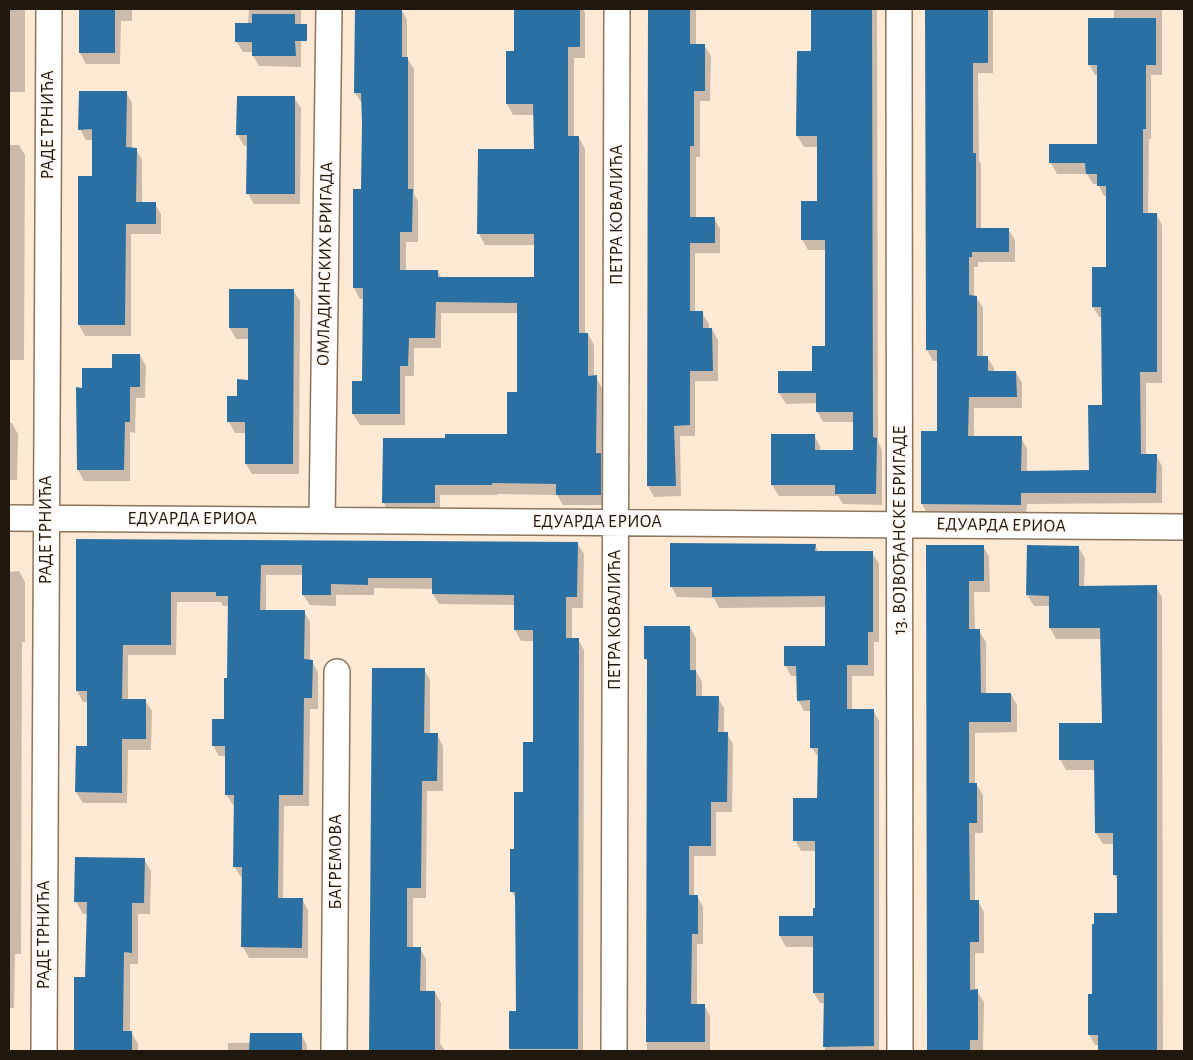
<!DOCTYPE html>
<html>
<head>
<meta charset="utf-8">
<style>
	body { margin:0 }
	#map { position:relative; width:1193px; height:1060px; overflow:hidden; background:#fee9d4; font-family:"Alegreya Sans",sans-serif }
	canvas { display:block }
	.frame { position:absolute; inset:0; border:10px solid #20170d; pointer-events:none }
</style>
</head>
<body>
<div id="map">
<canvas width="1193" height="1060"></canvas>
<div class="frame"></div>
</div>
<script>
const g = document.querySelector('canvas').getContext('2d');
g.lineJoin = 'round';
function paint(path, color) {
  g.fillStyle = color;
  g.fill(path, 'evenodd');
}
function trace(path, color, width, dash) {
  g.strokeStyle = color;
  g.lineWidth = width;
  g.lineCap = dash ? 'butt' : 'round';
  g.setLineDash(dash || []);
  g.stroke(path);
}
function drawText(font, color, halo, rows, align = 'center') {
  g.font = font + ' "Alegreya Sans",sans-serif';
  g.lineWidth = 4;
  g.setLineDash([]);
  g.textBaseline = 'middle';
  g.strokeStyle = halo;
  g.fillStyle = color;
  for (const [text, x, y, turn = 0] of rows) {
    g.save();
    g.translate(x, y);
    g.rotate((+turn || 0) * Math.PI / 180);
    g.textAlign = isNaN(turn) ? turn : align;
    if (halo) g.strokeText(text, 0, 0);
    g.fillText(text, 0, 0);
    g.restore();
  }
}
const shadow = new Path2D(`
	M9 9H25V92H9Z
	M80 9H132V21H121L120 64H86L80 53Z
	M249 9H301V67L259 66 253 56V52H243L236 41 248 24Z
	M356 9H401L407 20V58L414 69V194L418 201V242H406V271H438L441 278H535V245H485L479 234 535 150V115H513L507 104 515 52V9H583L585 13V58H574V138H579L585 149V334H588L594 345V377H596L602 388V456L607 465V505H563L557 495 497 494V495H440V514H390L384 503 446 439 508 435 519 394V313H441V348H414V376H405V425H360L353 414 363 382 364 299H360L354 288 362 190 363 124 362 103 355 93Z
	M649 9H696V45H704L711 56 710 101H700V157H696V218H714L720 229V253H695V313H702L709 324V329H712L718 340V381H695V436H680L681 496 654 497 648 486Z
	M812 9H877L878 442 882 450V505L843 504 838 496H779L772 485V435H814L820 446V451L854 452V422H823L817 411V403L786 404 779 393 814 372 826 347V250H808L802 239 818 202V147H804L797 136 812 53Z
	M926 9H993V73H978L979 160 981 165V229H1008L1015 240V262H978V267H974V297H976L983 308V357H987L994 368V372H1016L1022 383V408H974V438H1021L1027 448V472H1090L1103 406V317H1099L1093 307 1107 268V196H1104L1098 184H1093L1087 174H1057L1051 163 1098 145 1099 75H1095L1089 64 1114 19V9H1162V75H1151V139H1149L1148 214H1156L1162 225V383H1146V455H1156L1162 466V503L1027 504 1026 515H928L922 504 939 432 938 361H933L927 350Z
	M126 92 132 103V149H136L142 160V203L155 204 161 214V234H131V336H85L79 325 93 177V140H86L80 129Z
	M294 98 301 108 300 204H254L248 194V146H244L238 135Z
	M9 145H19L25 155 24 360H9Z
	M293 290 300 301 299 474H252L246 464V433H235L229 422 238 397 249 381V339H236L230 328Z
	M140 355 146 366 145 398H136L135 433 130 432V481H84L78 470 83 389 113 369Z
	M9 423H12L18 434 17 480H9Z
	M77 540 577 543 584 554 583 608H572V639H578L584 650 583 1051H511L510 1049V1012H518L516 900 512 892 515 851 534 743V641H521L515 630V605L439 604 433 594V589L374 588V595H336V606L310 605 303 595V575H266V611H304L310 622V661H312L318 672V709H310L309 806H284L283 899H302L308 910V958H249L243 947V877H241L234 866 235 805H233L226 794V756H219L213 745 225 721 228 679 229 606H223L221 602H177L176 655H128V700H145L152 711 151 750H128L127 803H83L76 792 88 747V702H83L77 691Z
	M815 545 819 553H872L879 563V642H874V676H852V710H873L879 721V1051H825V1003H820L814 993V947H786L780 936V918H814L817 909 816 851H801L795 840 819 800V758L811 747V711H804L798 700V676H791L785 665 826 647V607L719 608 714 598 677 597 671 586Z
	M927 546H983L989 557 990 592H974L975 631H979L986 642V694H1011L1017 705V732L975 733V784H976L983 795V833H975V901H978L984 912V953H975V991H977L984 1002 983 1050 975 1051H928Z
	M1028 547H1078L1085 558 1084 587H1156L1162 597 1163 1051H1099V1045H1095L1089 1034 1093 995 1118 914V881L1114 874 1115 844H1103L1096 833V770H1066L1060 759 1103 724 1102 639H1056L1050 628V606H1034L1027 595Z
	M19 571 25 582V642H22L21 954H15L14 1008H9V1027V572Z
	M690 627 696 638V671L702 682V698H718L724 708V734H727L733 744 732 812H716V856H694V896H697L703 907V944H697V1005H704L710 1016V1051H647L648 663 645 658Z
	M374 669H424L430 680V735H437L443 746V791H427L426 898H413V948H420L426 959V992H435L441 1003 440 1043 445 1051H370Z
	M144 859 151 871 150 914H138V964H130V1032H131L138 1044V1050H173L174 1051H75L76 979H87L88 914H83L76 902Z
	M301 1034 307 1045V1051H228V1043H251Z`);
const building = new Path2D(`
	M79 9H115V53H79Z
	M355 9H402V57H408V189H413L412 232H400V270H438V277H534V234H477L478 149H534L533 104H506V51H514V9H580V47H568V136H579V333H588V376L597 375 596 453H601V495H556V484L492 483V485H435V503H382L383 438H445V434H507V392H517V303L436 302 435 338H409L408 366H400V414H352V381H362L363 288H353V189H361L362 124 361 93H354Z
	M648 9H690V44H705V91H694V146H690V217H715V243H690V311H703V328H712L713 371H690V425L674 426 676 486H647Z
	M811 9H872L873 437 877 438 876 494H835V485H771V434H815V450H853V412H816V393H778V371H812V346H825V240H801V201H817V136H796L797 51H811Z
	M925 9H988V63H973V153H976V228H1009V252H972V257H969V295L977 296V356H988V371H1016L1017 397H969L968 436H1022L1021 471 1089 470 1088 405H1102L1101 307H1092V267H1106V186H1097V174H1086L1085 163H1049V144H1097V65H1088V18H1156V65H1146V129H1143V213H1157V372H1140L1141 454H1157L1156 493H1021V505L921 504V431H937V350H926Z
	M252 14H295V24H307V41H295L296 56H252V42H235V23H252Z
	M79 91H127L126 147 137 148 136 202H156V224H126L125 325H78V176H92V129L78 130Z
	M237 96H295V194H246L247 135H236Z
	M229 289H294L293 464H245V422H227V396H237V379L248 380V328H229Z
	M112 354H140V387H130V422H125L124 470H77L76 387 82 388V368H112Z
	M76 539 578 542 577 597H566V638H579L578 1049H509V1011H516L515 892H510V849H514V792H523V742H533V630H514V595L432 594V578H368V585L331 584V595H302V565H261L260 610H305L304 659 313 660 312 698H304L303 795H279L278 898H303L302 948 241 947 242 867H233L234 795H225V746H212V719H224V678H227L228 596H216V592H171V645H123L122 699H146V739H122V793L75 792 76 746H87V691H76Z
	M670 543 816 544 815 551H873V632H868V665H847V709H874V1046L823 1047 824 993H813V936H779V916H813V908H815V841H793V798H817L818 748H810V700L797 701 796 666H784V646H825V596L712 597V587H670Z
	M926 545H984V581H969V629H980L981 693H1011V722H969V783H977V823H969L970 900H979V942H970V990L978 989V1040H970V1051H927Z
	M1027 545 1079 546V586L1157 585V1051H1098V1035H1088V994H1092V924H1094V913H1117V875H1113V833H1095L1094 760H1059V723H1102L1100 628H1049V596L1026 595Z
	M644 626H690V670H696V696H719L718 732H728L727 802H711V846H689V895H698V934H692L691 1004H705V1042H646L647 659H644Z
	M372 668H425L424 733H438L437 781H422L421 888H407V947H421L420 991H435V1051H369Z
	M75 857 145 858 144 903H132V953L124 952 123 1031H132V1051H74V977H85L87 902H74Z
	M250 1033H302V1051H249Z`);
const street = new Path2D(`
	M899 9 900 1051
	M9 518 1184 527
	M322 520 329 9
	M44 1051 49 9
	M334 1051 337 672
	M614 1051 617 9`);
const streetNames = [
	["РАДЕ ТРНИЋА",48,125,-90],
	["ПЕТРА КОВАЛИЋА",617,215,-90],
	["ОМЛАДИНСКИХ БРИГАДА",325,264,-89],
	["ЕДУАРДА ЕРИОА",192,519],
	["ЕДУАРДА ЕРИОА",597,522],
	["ЕДУАРДА ЕРИОА",1001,525,1],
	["РАДЕ ТРНИЋА",46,530,-90],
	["13. ВОЈВОЂАНСКЕ БРИГАДЕ",900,530,-90],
	["ПЕТРА КОВАЛИЋА",615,620,-90],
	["БАГРЕМОВА",336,862,-90],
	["РАДЕ ТРНИЋА",44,935,-90]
];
paint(shadow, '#0003');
paint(building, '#2a70a3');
trace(street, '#8c755d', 28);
trace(street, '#fff', 25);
drawText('18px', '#20170d', '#fff9f4', streetNames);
</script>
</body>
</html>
